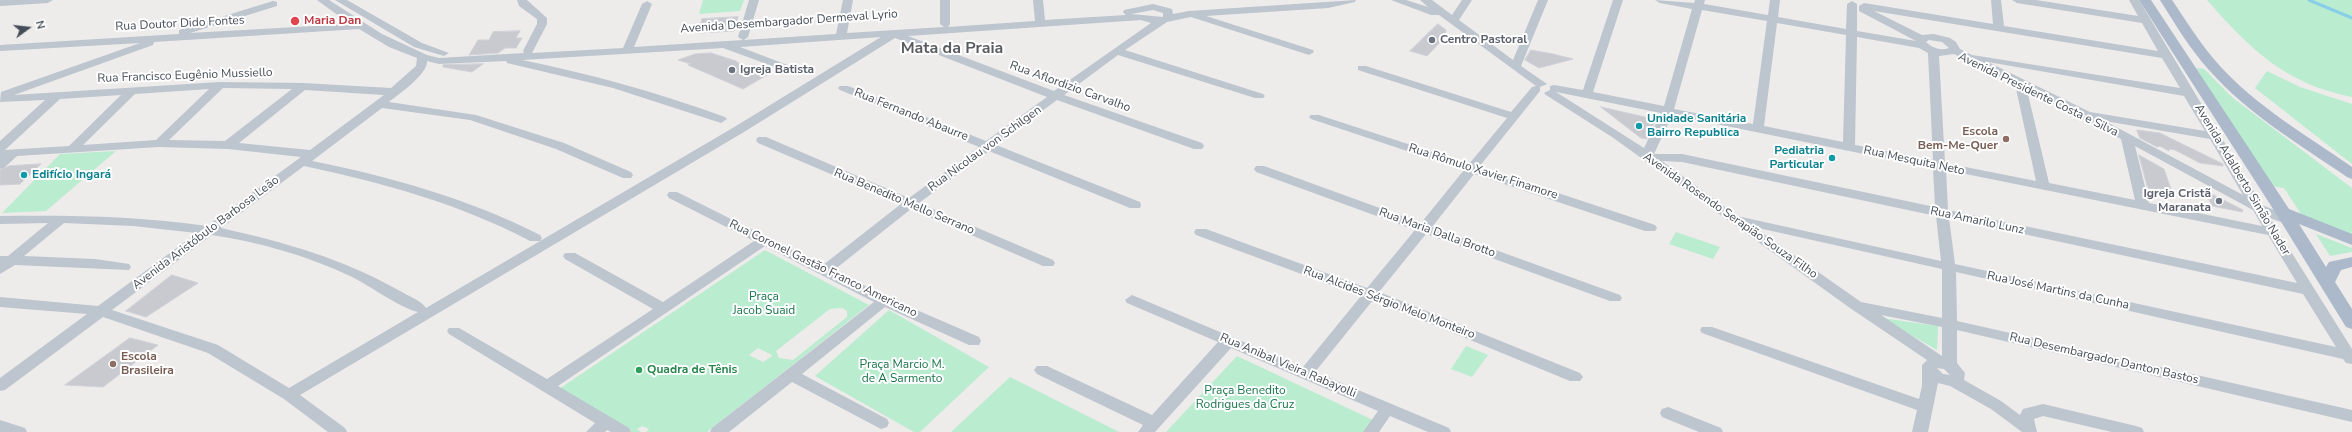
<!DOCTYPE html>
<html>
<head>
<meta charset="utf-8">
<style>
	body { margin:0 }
	#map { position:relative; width:2352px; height:432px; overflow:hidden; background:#eeebeb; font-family:"Nunito Sans",sans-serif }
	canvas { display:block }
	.north { position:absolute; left:8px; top:8px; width:40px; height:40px; -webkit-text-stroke:3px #fff; paint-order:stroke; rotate:75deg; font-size:11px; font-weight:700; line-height:16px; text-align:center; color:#454e58 }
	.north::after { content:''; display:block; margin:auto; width:14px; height:18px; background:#454e58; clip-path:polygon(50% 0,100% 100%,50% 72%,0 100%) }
</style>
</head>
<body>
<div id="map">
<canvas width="2352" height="432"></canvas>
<div class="north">N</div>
</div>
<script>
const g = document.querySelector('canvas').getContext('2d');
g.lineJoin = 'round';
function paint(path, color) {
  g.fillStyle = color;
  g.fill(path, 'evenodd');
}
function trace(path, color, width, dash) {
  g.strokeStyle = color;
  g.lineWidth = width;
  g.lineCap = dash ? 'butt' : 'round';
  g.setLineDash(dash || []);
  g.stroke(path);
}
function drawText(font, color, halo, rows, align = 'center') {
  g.font = font + ' "Nunito Sans",sans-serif';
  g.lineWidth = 4;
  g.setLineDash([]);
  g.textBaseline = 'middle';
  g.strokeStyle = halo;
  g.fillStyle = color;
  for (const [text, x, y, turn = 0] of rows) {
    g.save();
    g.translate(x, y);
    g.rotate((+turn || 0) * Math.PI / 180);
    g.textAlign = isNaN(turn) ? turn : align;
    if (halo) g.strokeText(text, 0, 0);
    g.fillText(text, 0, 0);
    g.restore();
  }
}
const green = new Path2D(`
	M703 0H744L740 11 699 14Z
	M2207 0H2352V97C2285 84 2250 49 2207 0Z
	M2196 68 2204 69 2233 98 2352 188V239L2305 220 2284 188 2270 186Z
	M2267 71 2300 87 2352 104V164L2255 88Z
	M116 151 46 211 2 213 60 154Z
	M1676 232 1720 247 1713 259 1669 244Z
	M2316 234 2352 248V252L2330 256Z
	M765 250 869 305 707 432H646L649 429 642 426 637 429 641 432H630L559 389ZM842 308 847 311V317L793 360 779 358 776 351 830 309ZM758 348 772 355V356L763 362 749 355Z
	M889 310 989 367 920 432H914L815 376Z
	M1882 318 1938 326 1937 350Z
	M1466 346 1488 355 1472 377 1451 369Z
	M1237 356 1373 420 1364 432H1166Z
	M1010 377 1119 432H951Z`);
const stream = new Path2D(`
	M2309 0 2352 18`);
const building = new Path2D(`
	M738 17 734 31 698 33 702 19Z
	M1438 24 1446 30 1445 37 1427 56 1410 51Z
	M520 31 516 38H522L516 48H505L498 53 469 55 478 40H489L493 32Z
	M1531 50 1553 54 1573 59 1539 68 1525 60Z
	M711 53 736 61 744 67 755 65 772 72 743 89 688 65 691 64 678 60 695 54Z
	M483 64 472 72 443 67V65Z
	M1601 107 1645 117 1657 118 1647 139 1641 138Z
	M2137 130 2160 133 2223 164V166L2200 163 2175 150 2169 149V151L2160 146 2157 147 2140 138Z
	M2139 155 2164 169 2172 192 2148 188Z
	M41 164 20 184 0 185V170L9 166Z
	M2206 191 2243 210 2242 212 2212 206Z
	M172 275 198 283 146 317 126 311Z
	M130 338 158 345 103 387 65 385Z`);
const minor = new Path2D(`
	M0 0H53L48 3 0 6Z
	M317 0H329L382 34 427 55 439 58 524 53 523 51 537 24V19L519 6 517 0H527L547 18V24L532 53 623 48 642 4 647 1 652 4 634 47 743 40 738 37 749 0H759L748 37 744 40 836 34 843 0H853L847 33 944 27 940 24V0H950V24L948 27 1035 21 1033 0H1043L1045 20 1126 15 1123 12 1124 10 1153 4 1172 9 1173 14 1189 11 1356 0 1355 2 1328 8 1206 16 1313 50 1314 52 1309 55 1191 17 1167 22 1125 50 1263 94 1265 96 1263 98H1255L1118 55 1064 95 1202 143 1204 146 1202 149H1194L1057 100 996 145 1140 202 1141 205 1140 208H1130L989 151 919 203 1053 260 1055 263 1053 266H1043L911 209 834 270 889 298 979 337 981 341 979 345H969L885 307 802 374 887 419 889 423 887 427 881 429 792 382 729 432H710L712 428 874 302 765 246 558 386 629 428 631 432H611L607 430 605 432H586L595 423 449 334 447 331 449 328H459L547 379 653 309 565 259 563 256 565 253H575L663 302 754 241 669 198 667 195 669 192H677L823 265 901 204 758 143 756 140 758 137H766L909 198 979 147 840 90 838 88 840 86H848L986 141 1047 97 895 38 744 132 300 395 345 428 347 432H328L284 399 208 353 103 317 5 390 0 391V378L87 314 0 307V297L98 306 197 233 133 226 64 223 24 256 95 259 129 264 131 267 129 270 15 265 0 274V256H8L48 223 0 224V216C69 215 138 216 207 226L301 157 228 149 159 147 17 156 4 168 0 169V141L45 100 0 102 1 92 140 43 0 51V45L179 34V30L273 1 277 2V6L190 33 350 24ZM1153 10 1163 13V17L1131 14ZM1141 20 1151 23 1054 91 908 36ZM359 29 389 47 417 58 416 66 391 88 303 83 220 82 14 95 153 45 154 42ZM881 37 736 126 426 308C421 300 408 296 400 291 344 259 284 242 221 228L304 166C383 183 458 203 530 241H540L542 238 540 235C467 198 391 177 312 161L382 108 470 120 556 149 623 178H631L633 175 631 172 564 143 476 115 389 102C399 94 428 74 427 61L439 64 506 61 507 63 613 88 721 123 727 119 725 117C659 93 591 74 522 60L723 48 794 74 800 71 798 69 740 47ZM223 88 292 89 225 141 169 140ZM209 89 156 140 83 145 135 94ZM305 90 384 95 310 150 239 143ZM121 95 69 146 5 150 60 99ZM212 235C259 242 308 256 350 276 371 286 398 307 418 312L289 388 218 345 112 310Z
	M335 0H347L422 43 449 53 444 56 414 47Z
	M1391 0H1406L1428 7 1420 0H1432L1452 15 1462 0H1472L1459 20 1513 60 1538 0H1548L1521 66 1547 84 1540 87V91L1479 167 1655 225 1657 228 1655 231H1645L1474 174 1432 227 1620 295 1622 298 1620 301H1610L1426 234 1379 292 1580 373 1583 377 1580 381H1570L1373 300 1315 372 1449 428 1451 432H1428L1390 416 1379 432H1363L1378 411 1231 348 1155 432H1138L1143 425 1037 374 1034 370 1037 366H1047L1152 415 1218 342 1127 303 1125 300 1132 295 1303 367 1361 296 1196 235 1194 232 1196 229H1206L1367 288 1415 230 1256 172 1254 169 1256 166H1264L1421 223 1464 170 1311 119 1309 117 1311 115H1319L1469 164 1507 118 1358 70V66H1366L1511 112 1532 87 1536 86 1439 15H1431Z
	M1613 0H1623L1593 92 1664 106 1692 9 1660 3 1655 0 1694 3 1695 0H1705L1704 4 1768 15 1770 0H1780L1778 17 1846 29 1847 4 1852 1 1857 4V31L1916 41 1859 11V6L1864 3 1993 24 1991 0H2001L2004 26 2158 51 2142 23 2017 3 2012 0H2036L2138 16 2129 0H2139L2262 205 2294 218 2296 221 2289 225 2270 218 2352 349V364L2346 363 2343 359 1956 272 1957 321 2352 410V422L1957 330V363L1965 373 1964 380 2001 401 2020 415 2023 409 2043 404 2136 426 2142 428 2144 432H2112L2043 416 2034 419 2037 432H2022L1991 409 1950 386 1938 383 1928 432H1912L1917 410 1702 333 1700 330 1702 327H1712L1919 399 1922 386V365L1927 360 1850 308 1612 137 1546 95 1544 93 1550 90V86L1554 85 1583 90ZM1702 10 1767 21 1753 124 1674 109ZM1874 11 2162 58 2180 88 1972 55 1960 49 1956 42 1950 38 1934 34 1922 35ZM1777 23 1846 35 1843 142 1764 126ZM1857 37 1919 48 1928 53 1933 160 1855 145ZM1929 40 1942 42 1949 48C1941 51 1932 48 1926 42ZM1954 54 2015 84 2036 181 1945 163 1939 56ZM1988 62 2184 96 2205 131 2090 112ZM2027 90 2121 139 2135 200 2049 183ZM1556 92 1661 113 1644 148ZM1672 115 1933 168 1935 207 1682 154H1654ZM2105 121 2210 139 2243 195ZM2135 146 2253 210 2262 226 2149 203ZM1662 161 1682 162 1936 216 1941 261 1737 216ZM1946 170 2268 235 2297 283 1948 210ZM1949 218 2303 294 2336 347 1955 264ZM1754 227 1942 269V318L1861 302ZM1881 315 1942 327V356ZM1937 368 1944 369 1950 375 1943 374Z
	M1668 407 1721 428 1723 432H1699L1662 417 1660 413 1662 409Z
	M0 420 25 428 27 432H0Z`);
const major = new Path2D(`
	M2139 0H2151L2289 209 2352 234V245L2299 224 2326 267 2329 262 2352 257V267L2341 270 2335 282 2352 309V329L2346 327 2275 212Z
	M2160 0H2172C2187 22 2201 45 2219 65 2256 106 2306 135 2352 167V179L2347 177C2299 144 2248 114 2209 70 2190 49 2175 24 2160 0Z`);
const markers = [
	[295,21,5,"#e0444e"],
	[1432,40,4,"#6b7280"],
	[732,70,4,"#6b7280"],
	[1639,126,4,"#0f9aa8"],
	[2006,139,4,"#8d6e63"],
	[1832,158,4,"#0f9aa8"],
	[24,175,4,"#0f9aa8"],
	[2219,201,4,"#6b7280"],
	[113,364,4,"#8d6e63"],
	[639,370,4,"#2e9e5b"]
];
const healthNames = [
	["Maria Dan",304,21]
];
const streetNames = [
	["Avenida Desembargador Dermeval Lyrio",789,22,-4],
	["Rua Doutor Dido Fontes",180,24,-3],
	["Rua Francisco Eugênio Mussiello",185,76,-2],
	["Rua Aflordizio Carvalho",1070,87,20],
	["Avenida Presidente Costa e Silva",2038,95,26],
	["Rua Fernando Abaurre",911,115,22],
	["Rua Nicolau von Schilgen",985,149,-36],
	["Rua Mesquita Neto",1914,161,12],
	["Rua Rômulo Xavier Finamore",1483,172,18],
	["Avenida Adalberto Simão Nader",2242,180,59],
	["Rua Benedito Mello Serrano",904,202,23],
	["Avenida Rosendo Serapião Souza Filho",1730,216,35],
	["Rua Amarilo Lunz",1977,221,12],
	["Avenida Aristóbulo Barbosa Leão",206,233,-37],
	["Rua Maria Dalla Brotto",1437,233,20],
	["Rua Coronel Gastão Franco Americano",823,269,26],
	["Rua José Martins da Cunha",2058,291,12],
	["Rua Alcides Sérgio Melo Monteiro",1389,303,21],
	["Rua Desembargador Danton Bastos",2104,359,13],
	["Rua Anibal Vieira Rabayolli",1288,366,23]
];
const worshipNames = [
	["Centro Pastoral",1440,40],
	["Igreja Batista",740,70],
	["Igreja Cristã",2211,194,"right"],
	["Maranata",2211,208,"right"]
];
const cultureNames = [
	["Unidade Sanitária",1647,119],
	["Bairro Republica",1647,133],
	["Pediatria",1824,151,"right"],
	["Particular",1824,165,"right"],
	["Edifício Ingará",32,175]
];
const educationNames = [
	["Escola",1998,132],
	["Bem-Me-Quer",1998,146],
	["Escola",121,357,"left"],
	["Brasileira",121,371,"left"]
];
const parkNames = [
	["Praça",764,297],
	["Jacob Suaid",764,311],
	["Praça Marcio M.",902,365],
	["de A Sarmento",902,379],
	["Praça Benedito",1245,391],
	["Rodrigues da Cruz",1245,405]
];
const leisureNames = [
	["Quadra de Tênis",647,370]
];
const districtNames = [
	["Mata da Praia",952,49]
];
paint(green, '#baecd0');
trace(stream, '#88cee7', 3);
paint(building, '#c8cad0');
trace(building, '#cfd1d7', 1);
paint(minor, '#bdc5ce');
paint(major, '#abb9ca');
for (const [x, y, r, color] of markers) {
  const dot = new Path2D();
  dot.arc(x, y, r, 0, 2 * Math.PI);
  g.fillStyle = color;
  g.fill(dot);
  trace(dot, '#fff', 1.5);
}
drawText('bold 12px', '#be3a42', '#fff', healthNames, 'left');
drawText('12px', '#454e58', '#fff', streetNames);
drawText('bold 12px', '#5b616d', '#fff', worshipNames, 'left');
drawText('bold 12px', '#0d838f', '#fff', cultureNames, 'left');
drawText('bold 12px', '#785e54', '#fff', educationNames, 'right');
drawText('12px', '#1a754c', '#fff', parkNames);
drawText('bold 12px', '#27864d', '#fff', leisureNames, 'left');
drawText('bold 16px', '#585b60', '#fff', districtNames);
</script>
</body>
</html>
